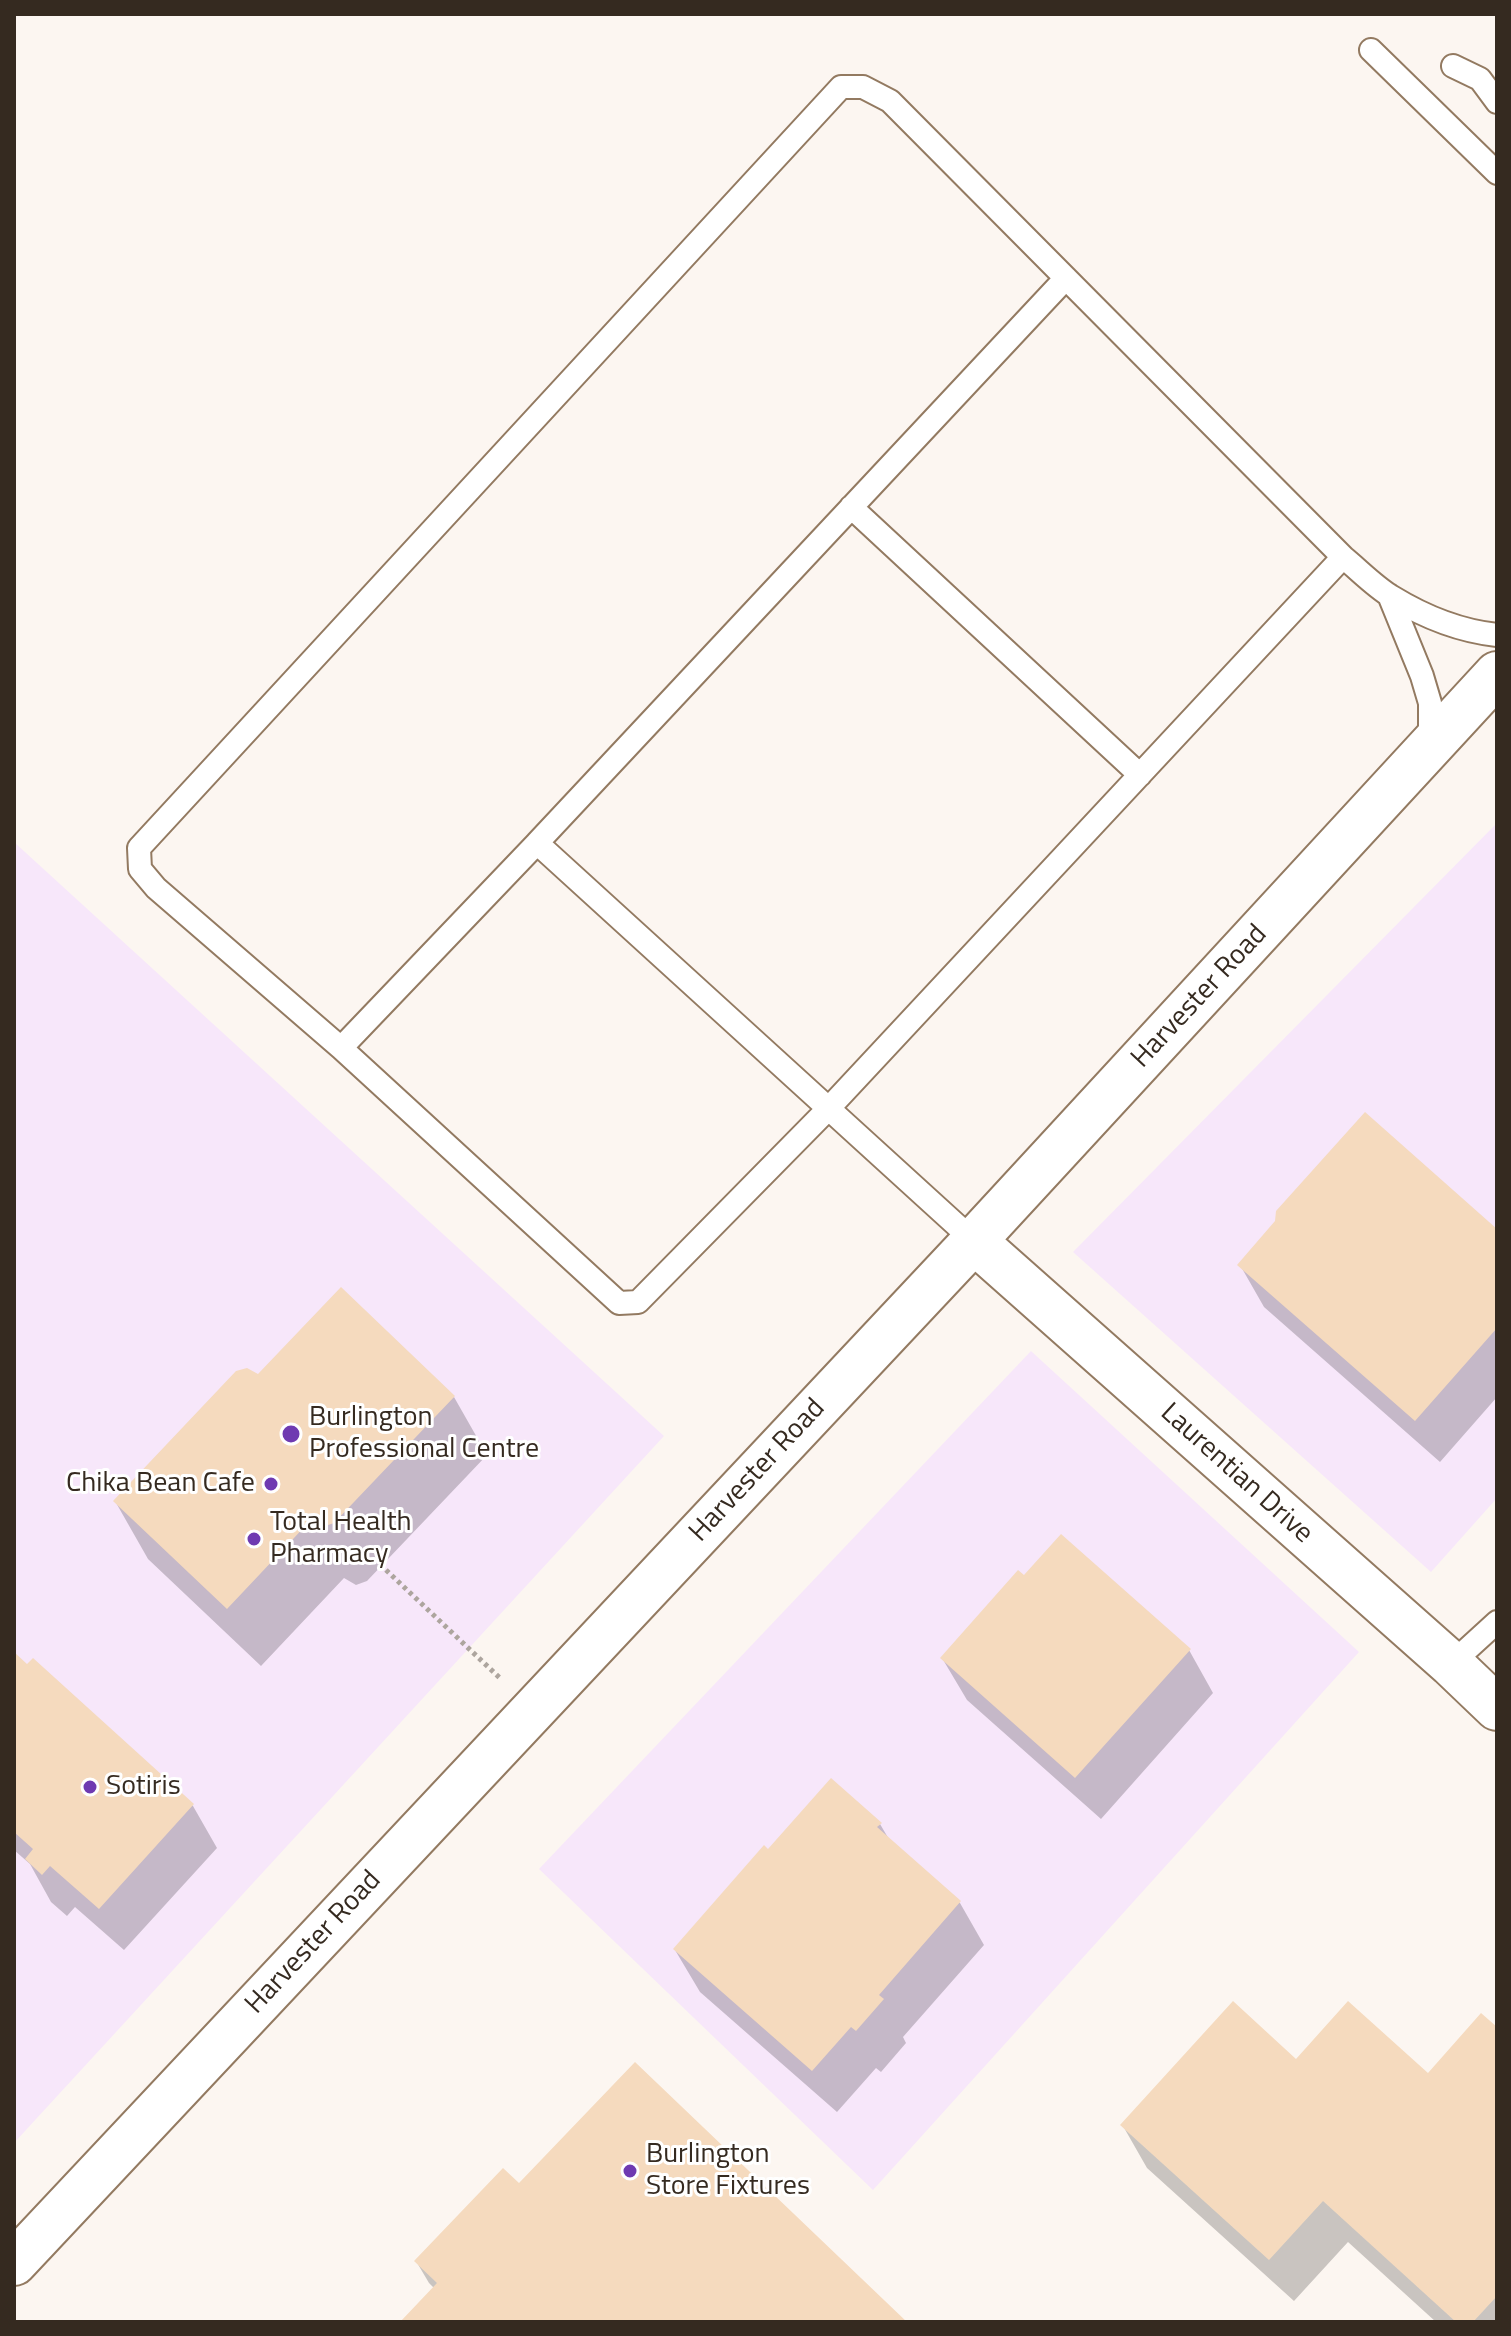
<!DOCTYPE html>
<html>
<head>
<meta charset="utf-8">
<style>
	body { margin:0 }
	#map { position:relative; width:1511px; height:2336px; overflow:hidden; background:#fcf6f1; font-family:"Titillium Web",sans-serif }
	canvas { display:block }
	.frame { position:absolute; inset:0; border:16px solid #352a20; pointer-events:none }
</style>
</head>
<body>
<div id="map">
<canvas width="1511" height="2336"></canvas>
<div class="frame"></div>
</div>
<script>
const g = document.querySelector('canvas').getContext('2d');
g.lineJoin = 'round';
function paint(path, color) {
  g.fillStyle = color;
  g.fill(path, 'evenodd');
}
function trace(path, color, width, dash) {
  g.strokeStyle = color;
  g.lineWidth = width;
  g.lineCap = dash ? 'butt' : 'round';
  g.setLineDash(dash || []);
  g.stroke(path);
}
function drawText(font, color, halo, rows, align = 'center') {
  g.font = font + ' "Titillium Web",sans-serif';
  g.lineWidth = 6;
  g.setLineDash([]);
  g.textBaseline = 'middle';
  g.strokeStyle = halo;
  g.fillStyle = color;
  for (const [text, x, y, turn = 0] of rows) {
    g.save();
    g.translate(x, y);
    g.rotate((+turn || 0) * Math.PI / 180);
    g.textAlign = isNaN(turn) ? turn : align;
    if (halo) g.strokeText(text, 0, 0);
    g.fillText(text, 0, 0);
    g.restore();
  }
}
const commercial = new Path2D(`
	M1497 823V1498L1431 1572 1073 1252Z
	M14 842 664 1436 14 2143Z
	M1031 1351 1359 1652 873 2190 539 1869Z`);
const shadow = new Path2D(`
	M1277 1222 1497 1232V1397L1440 1462 1264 1307 1240 1265Z
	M454 1397 487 1455 367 1581 356 1585 344 1578 261 1666 148 1559 115 1501Z
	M1189 1650 1213 1693 1101 1819 967 1700 942 1658Z
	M14 1655 27 1667 33 1661 193 1806 217 1848 124 1950 75 1907 67 1916 51 1902 30 1864 14 1850Z
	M880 1824 890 1841 960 1903 984 1945 903 2037 906 2043 881 2072 876 2068 837 2112 700 1992 675 1950 769 1852Z
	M1497 2030V2322H1436L1348 2242 1294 2301 1147 2168 1123 2126 1297 2062 1428 2076Z
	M519 2186 904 2322H403L435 2289 429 2283 416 2261Z`);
const building = new Path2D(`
	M1365 1112 1497 1229V1328L1415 1421 1237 1265 1275 1221 1276 1211Z
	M341 1287 455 1396 334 1523 322 1527 310 1521 227 1609 113 1501 236 1371 247 1368 258 1374Z
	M1061 1534 1191 1649 1075 1778 940 1658 1018 1570 1024 1575Z
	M14 1652 27 1664 33 1658 194 1804 99 1909 50 1866 42 1875 25 1859 33 1849 14 1832Z
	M831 1778 882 1823 877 1827 961 1901 879 1995 884 1999 856 2031 851 2027 812 2071 673 1949 764 1845 768 1849Z
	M1233 2001 1296 2059 1348 2001 1428 2073 1481 2013 1497 2027V2296L1473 2322H1456L1323 2201 1269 2260 1120 2125Z
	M635 2062 907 2322H400L437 2283 414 2261 503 2168 519 2183Z`);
const path = new Path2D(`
	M386 1570 502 1680`);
const service = new Path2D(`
	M1371 50 1497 173
	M1453 66 1480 79 1497 102
	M851 507 1140 775
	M1343 557C1359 570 1374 586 1392 597 1423 616 1460 631 1497 635
	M1389 595 1422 676 1430 703V742
	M537 843 1066 278
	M341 1048 156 888 140 869 139 848 841 87H863L890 101 1343 557 829 1108 638 1302 619 1303 341 1048 537 843 974 1241
	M1451 1664 1497 1622`);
const tertiary = new Path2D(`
	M974 1241 1451 1664 1497 1708`);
const secondary = new Path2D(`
	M14 2263 974 1241 1497 674`);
const markers = [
	[291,1434,10,"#6f3ab1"],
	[271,1484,8,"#6f3ab1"],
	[254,1539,8,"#6f3ab1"],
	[90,1787,8,"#6f3ab1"],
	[630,2171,8,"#6f3ab1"]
];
const streetNames = [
	["Harvester Road",1200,997,-47],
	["Harvester Road",758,1471,-47],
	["Laurentian Drive",1236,1474,42],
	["Harvester Road",314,1943,-47]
];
const poiNames = [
	["Burlington",309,1418],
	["Professional Centre",309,1450],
	["Chika Bean Cafe",255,1484,"right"],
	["Total Health",270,1523],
	["Pharmacy",270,1555],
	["Sotiris",106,1787],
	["Burlington",646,2155],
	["Store Fixtures",646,2187]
];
paint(commercial, '#f7e7fa');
paint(shadow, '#0003');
paint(building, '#f5dabe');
trace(service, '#937a61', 26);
trace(tertiary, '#937a61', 48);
trace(secondary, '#937a61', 48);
trace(path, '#ada59e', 5, [4, 4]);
trace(service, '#fff', 22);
trace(tertiary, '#fff', 44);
trace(secondary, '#fff', 44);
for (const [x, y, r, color] of markers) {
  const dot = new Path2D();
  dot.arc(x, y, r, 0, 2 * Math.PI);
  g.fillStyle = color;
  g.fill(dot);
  trace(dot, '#fff', 3);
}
drawText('28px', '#352a20', '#fff', streetNames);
drawText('28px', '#352a20', '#fff', poiNames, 'left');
</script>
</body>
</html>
